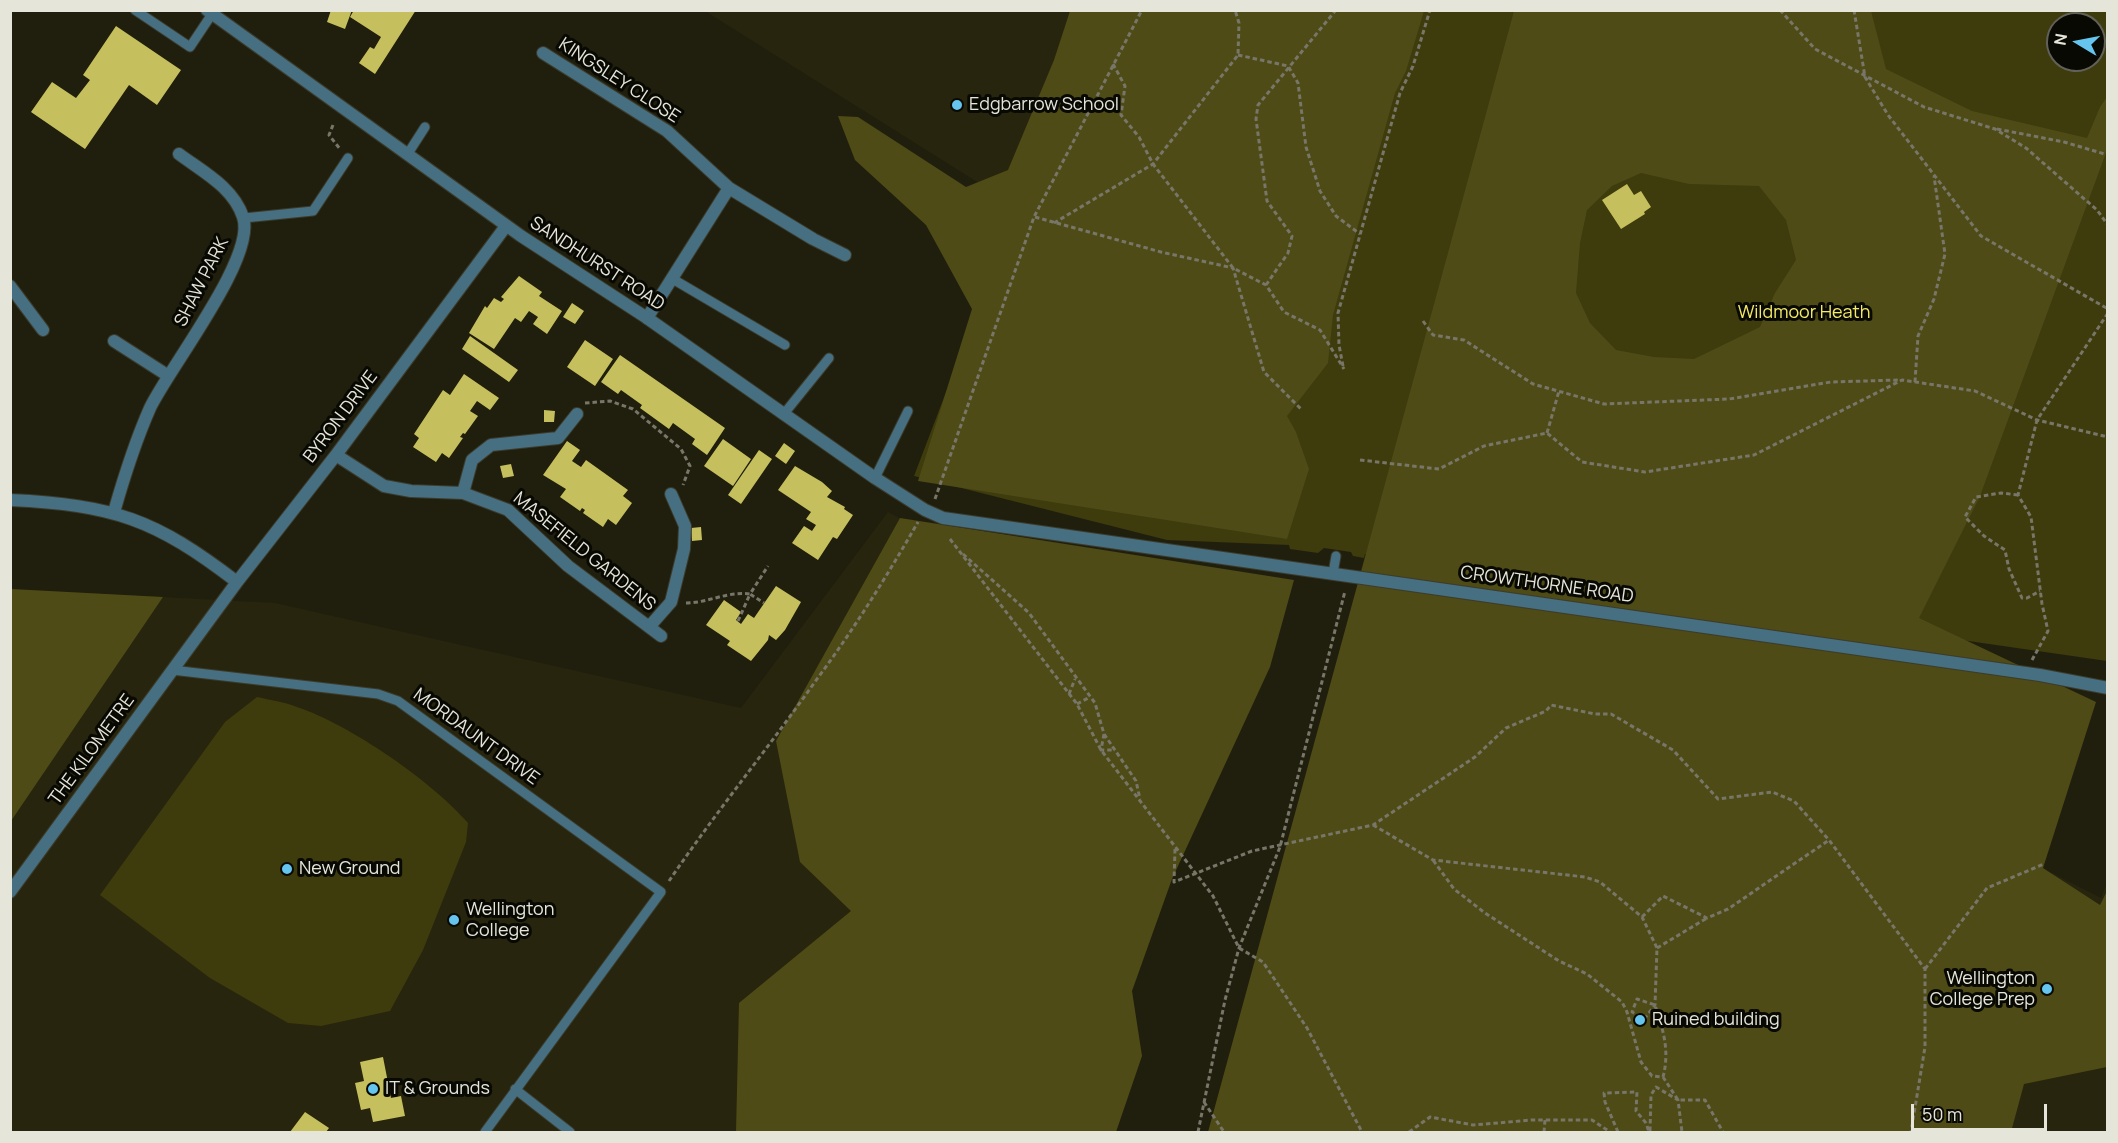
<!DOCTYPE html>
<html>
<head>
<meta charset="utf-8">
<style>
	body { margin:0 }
	#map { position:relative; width:2118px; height:1143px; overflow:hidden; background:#201f0e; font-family:Manrope,sans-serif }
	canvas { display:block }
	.frame { position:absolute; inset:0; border:12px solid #e6e5da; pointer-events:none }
	.north { position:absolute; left:2046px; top:12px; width:60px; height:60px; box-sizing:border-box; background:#090903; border:2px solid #616159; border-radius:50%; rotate:280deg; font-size:16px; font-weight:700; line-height:24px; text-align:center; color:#e6e5da }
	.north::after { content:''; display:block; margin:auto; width:21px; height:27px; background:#65c5ee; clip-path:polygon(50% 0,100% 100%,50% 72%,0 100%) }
	.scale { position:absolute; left:1911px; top:1104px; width:136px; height:27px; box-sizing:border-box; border:3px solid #e6e5da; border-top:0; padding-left:8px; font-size:18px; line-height:21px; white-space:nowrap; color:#e6e5da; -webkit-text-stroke:4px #090903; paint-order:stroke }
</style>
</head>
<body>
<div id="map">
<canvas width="2118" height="1143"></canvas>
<div class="frame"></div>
<div class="north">N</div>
<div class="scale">50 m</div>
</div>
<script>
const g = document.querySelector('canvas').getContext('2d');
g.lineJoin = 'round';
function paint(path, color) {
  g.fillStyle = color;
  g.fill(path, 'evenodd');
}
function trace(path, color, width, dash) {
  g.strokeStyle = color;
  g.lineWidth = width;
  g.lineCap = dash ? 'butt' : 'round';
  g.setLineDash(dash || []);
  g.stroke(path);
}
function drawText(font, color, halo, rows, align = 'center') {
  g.font = font + ' Manrope,sans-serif';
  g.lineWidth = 6;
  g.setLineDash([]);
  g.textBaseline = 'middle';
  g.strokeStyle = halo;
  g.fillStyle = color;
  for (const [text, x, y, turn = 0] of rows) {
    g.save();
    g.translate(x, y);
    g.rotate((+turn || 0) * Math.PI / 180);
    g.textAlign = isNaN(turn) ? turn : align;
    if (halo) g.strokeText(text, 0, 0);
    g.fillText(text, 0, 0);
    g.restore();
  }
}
const built = new Path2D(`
	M705 11H1098L1017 207Z
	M888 512 916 527 889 1132H11L10 589 275 603 741 708Z
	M2052 873 2101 898 2107 883V1132H1936V1079Z`);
const green = new Path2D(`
	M1098 11H2107V661L1365 554 1364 558 1353 556 1351 552 1324 548 1318 553 1290 549 1289 545 1167 540 914 476 1043 138ZM2058 24H2094V60H2058Z
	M257 697C270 700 285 702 297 707 349 724 433 782 468 823L466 842 423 950 390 1011 321 1026 288 1023 210 978 100 895 225 722Z`);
const forest = new Path2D(`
	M1070 11H1424L1406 71 1395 93 1333 315 1328 363 1287 416 1296 432 1309 469 1287 539 918 481 972 309 926 225 855 160 838 116 858 117 966 187 1008 170 1054 60Z
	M1514 11H1871L1886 69 1972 111 2087 138 2100 107 2107 97V150L1980 496 1919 618 2096 702 2043 868 2100 905 2107 891V1067L2024 1084 2011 1132H1208ZM1641 173 1689 184 1759 186 1786 220 1796 260 1775 293 1760 327 1694 359 1654 357 1616 350 1590 323 1576 293 1580 243 1587 210 1612 186Z
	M900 518 1294 580 1270 667 1172 879 1132 991 1142 1056 1116 1132H736L739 1003 851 911 800 862 776 741Z
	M11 589 163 597 11 821 10 589Z`);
const building = new Path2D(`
	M331 10H352L345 29 327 22Z
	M354 10H416L375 74 359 63 370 47 374 49 381 37 350 17Z
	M116 26 181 70 157 105 129 85 85 149 31 112 52 82 76 98 90 80 83 75Z
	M1627 184 1634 195 1641 191 1651 207 1644 212 1645 214 1621 229 1602 200Z
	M519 276 542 292 539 296 562 311 547 334 533 324 538 317 529 311 521 322 515 318 494 349 469 333 485 306 487 308 494 298 501 302 504 299 501 297Z
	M572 303 584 311 575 324 563 317Z
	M470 336 518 370 509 382 462 349Z
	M585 340 613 359 595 386 567 367Z
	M620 355 725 428 707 455 692 444 695 439 673 423 669 429 640 408 642 405 621 390 618 394 601 382Z
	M464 374 499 398 490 410 477 401 470 411 478 416 465 434 463 433 460 437 463 438 449 458 442 453 436 462 413 447 419 438 414 434 443 390 450 395Z
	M544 410 555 411 554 422H544Z
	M723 439 751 459 733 486 704 466Z
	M567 441 580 450 572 461 581 467 586 460 628 490 623 496 632 503 616 525 608 519 603 527 583 513 585 510 582 508 580 511 560 497 566 489 543 475Z
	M784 443 795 451 786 464 775 456Z
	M759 450 772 459 741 504 728 495Z
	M511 464 514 476 503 478 500 466Z
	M795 466 822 482 832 491 827 497 845 507 844 509 853 515 837 539 833 537 818 560 792 543 804 526 812 531 816 525 806 519 811 512 778 490Z
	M701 527 702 540 692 541 691 528Z
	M776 586 801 602 785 630 776 640 769 635 768 640 751 661 727 645 730 641 706 625 724 600 741 612 736 620 741 624 748 614 754 618Z
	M383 1057 391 1098 401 1096 405 1116 373 1122 370 1108 361 1110 355 1083 364 1081 360 1062Z
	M305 1112 329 1128 326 1132H290Z`);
const path = new Path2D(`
	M1780 10 1815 49 1924 107 1995 129 2026 148 2097 210 2108 225
	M1854 10 1865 77 1888 115 1981 236 2108 309
	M1238 55 1288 66 1298 83 1306 147 1320 191 1336 216 1360 234
	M1113 64 1125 86 1121 115 1139 137 1153 164 1233 268 1266 285 1284 312 1320 330 1344 369
	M333 125 329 135 340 149
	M1997 129 2064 142 2108 155
	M1035 217 1161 252 1233 268 1264 372 1302 410
	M1054 223 1153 164 1238 55 1239 23 1235 10
	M1266 285 1288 253 1292 236 1267 201 1256 119 1258 105 1336 10
	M1423 321 1433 335 1464 340 1533 384 1604 404 1729 399 1831 382 1898 380
	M1343 366 1339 345 1338 313 1400 93 1413 66 1430 10
	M1915 382 1918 336 1934 299 1945 254 1934 176
	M585 403 610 401 633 409 681 449 690 466 683 485
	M1547 433 1559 391
	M1360 460 1439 469 1484 446 1547 433 1582 462 1645 472 1754 455 1902 380 1975 391 2037 420 2108 437
	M2018 495 2001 493 1976 497 1965 517 1984 536 2005 550 2009 569 2022 598H2027L2040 591
	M935 499 1034 217 1142 10
	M950 539 1077 704 1101 750 1213 896 1239 948 1263 962 1307 1028 1362 1132
	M963 554 1029 613 1095 703 1104 734 1136 781 1140 799
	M686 603C708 603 727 591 750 594L768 566
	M738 621 750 594 764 603
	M2032 660 2048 631 2042 604 2031 517 2018 495 2037 420 2108 313
	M1069 694 1075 679
	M1077 704 1090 697
	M1104 734 1101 750H1115
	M1373 825 1433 860 1585 877 1600 882 1642 917 1657 948 1655 1005 1645 1018 1632 1012 1637 999 1655 1005C1663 1030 1670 1050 1663 1077L1652 1076 1641 1062 1627 1012 1622 1002 1587 974 1559 961 1485 913 1454 889 1433 860
	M1175 849 1174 882 1252 851 1373 825 1475 757 1506 728 1546 711 1551 705 1595 714H1611L1673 750 1718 799 1772 792 1794 801 1829 840 1925 969V1047L1911 1132
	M669 881C716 812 769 747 817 679 854 629 887 576 918 522
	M1642 917 1663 896 1707 918 1728 909 1829 840
	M1657 948 1707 918
	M1925 969 1987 888 2044 864
	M1663 1077 1678 1100H1705L1723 1132
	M1204 1102 1224 1132
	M1650 1131 1651 1095 1656 1087 1678 1100 1682 1132
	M1198 1132 1225 1000 1239 948 1280 847 1345 591
	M1409 1132 1430 1117 1473 1125 1532 1120H1592L1610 1132
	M1544 1132 1545 1120
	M1618 1132 1605 1102 1604 1093 1637 1092 1636 1111 1646 1123 1649 1132`);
const service = new Path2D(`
	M135 10 190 47 212 14
	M407 155 425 127
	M244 218 313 211 348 158
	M671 278 785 345
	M783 415 829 358
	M875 478 908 411
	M1333 573 1336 556
	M172 670 378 694 398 701 661 892 485 1132
	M515 1089 570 1132`);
const minor = new Path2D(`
	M543 53 667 131 729 188 813 239 845 255
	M10 286 43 330
	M647 318 729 188
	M114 341 167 375
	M336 455 384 486 411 491 463 493 508 510 568 566 661 636
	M463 493 472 460 491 445 558 438 577 414
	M10 500C114 505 155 519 237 582
	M114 512C124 477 135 442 150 408 169 368 257 257 243 217 233 187 203 172 179 154
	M649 627 671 602 684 549 685 526 671 494
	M10 892 237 582 336 455 506 226`);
const tertiary = new Path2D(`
	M207 10 521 236 647 318 875 478 925 510 943 518 2040 675 2108 688`);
const markers = [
	[957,105,6,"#65c5ee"],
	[287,869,6,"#65c5ee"],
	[454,920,6,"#65c5ee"],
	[2047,989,6,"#65c5ee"],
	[1640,1020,6,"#65c5ee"],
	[373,1089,6,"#65c5ee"]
];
const streetNames = [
	["KINGSLEY CLOSE",619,81,33],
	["SANDHURST ROAD",597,264,33],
	["SHAW PARK",202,282,-63],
	["BYRON DRIVE",341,417,-53],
	["MASEFIELD GARDENS",584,552,39],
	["CROWTHORNE ROAD",1547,585,8],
	["MORDAUNT DRIVE",476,737,36],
	["THE KILOMETRE",92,750,-54]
];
const poiNames = [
	["Edgbarrow School",969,105],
	["New Ground",299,869],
	["Wellington",466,910],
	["College",466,931],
	["Wellington",2035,979,"right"],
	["College Prep",2035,1000,"right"],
	["Ruined building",1652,1020],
	["IT & Grounds",385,1089]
];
const parkNames = [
	["Wildmoor Heath",1804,313]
];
paint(built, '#27250d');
paint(green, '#3e3b0d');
paint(forest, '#4e4b16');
paint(building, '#c5bf5d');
trace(service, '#3c3b2b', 11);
trace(minor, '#3c3b2b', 14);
trace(tertiary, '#3c3b2b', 14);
trace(path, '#777668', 3, [4.5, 3]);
trace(service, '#466f81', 9);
trace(minor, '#466f81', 12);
trace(tertiary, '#466f81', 12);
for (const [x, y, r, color] of markers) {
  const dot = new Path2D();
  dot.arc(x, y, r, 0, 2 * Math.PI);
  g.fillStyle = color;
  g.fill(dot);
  trace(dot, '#090903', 2);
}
drawText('18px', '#e6e5da', '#090903', streetNames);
drawText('18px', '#e6e5da', '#090903', poiNames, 'left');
drawText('18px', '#f2ea68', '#090903', parkNames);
</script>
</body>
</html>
